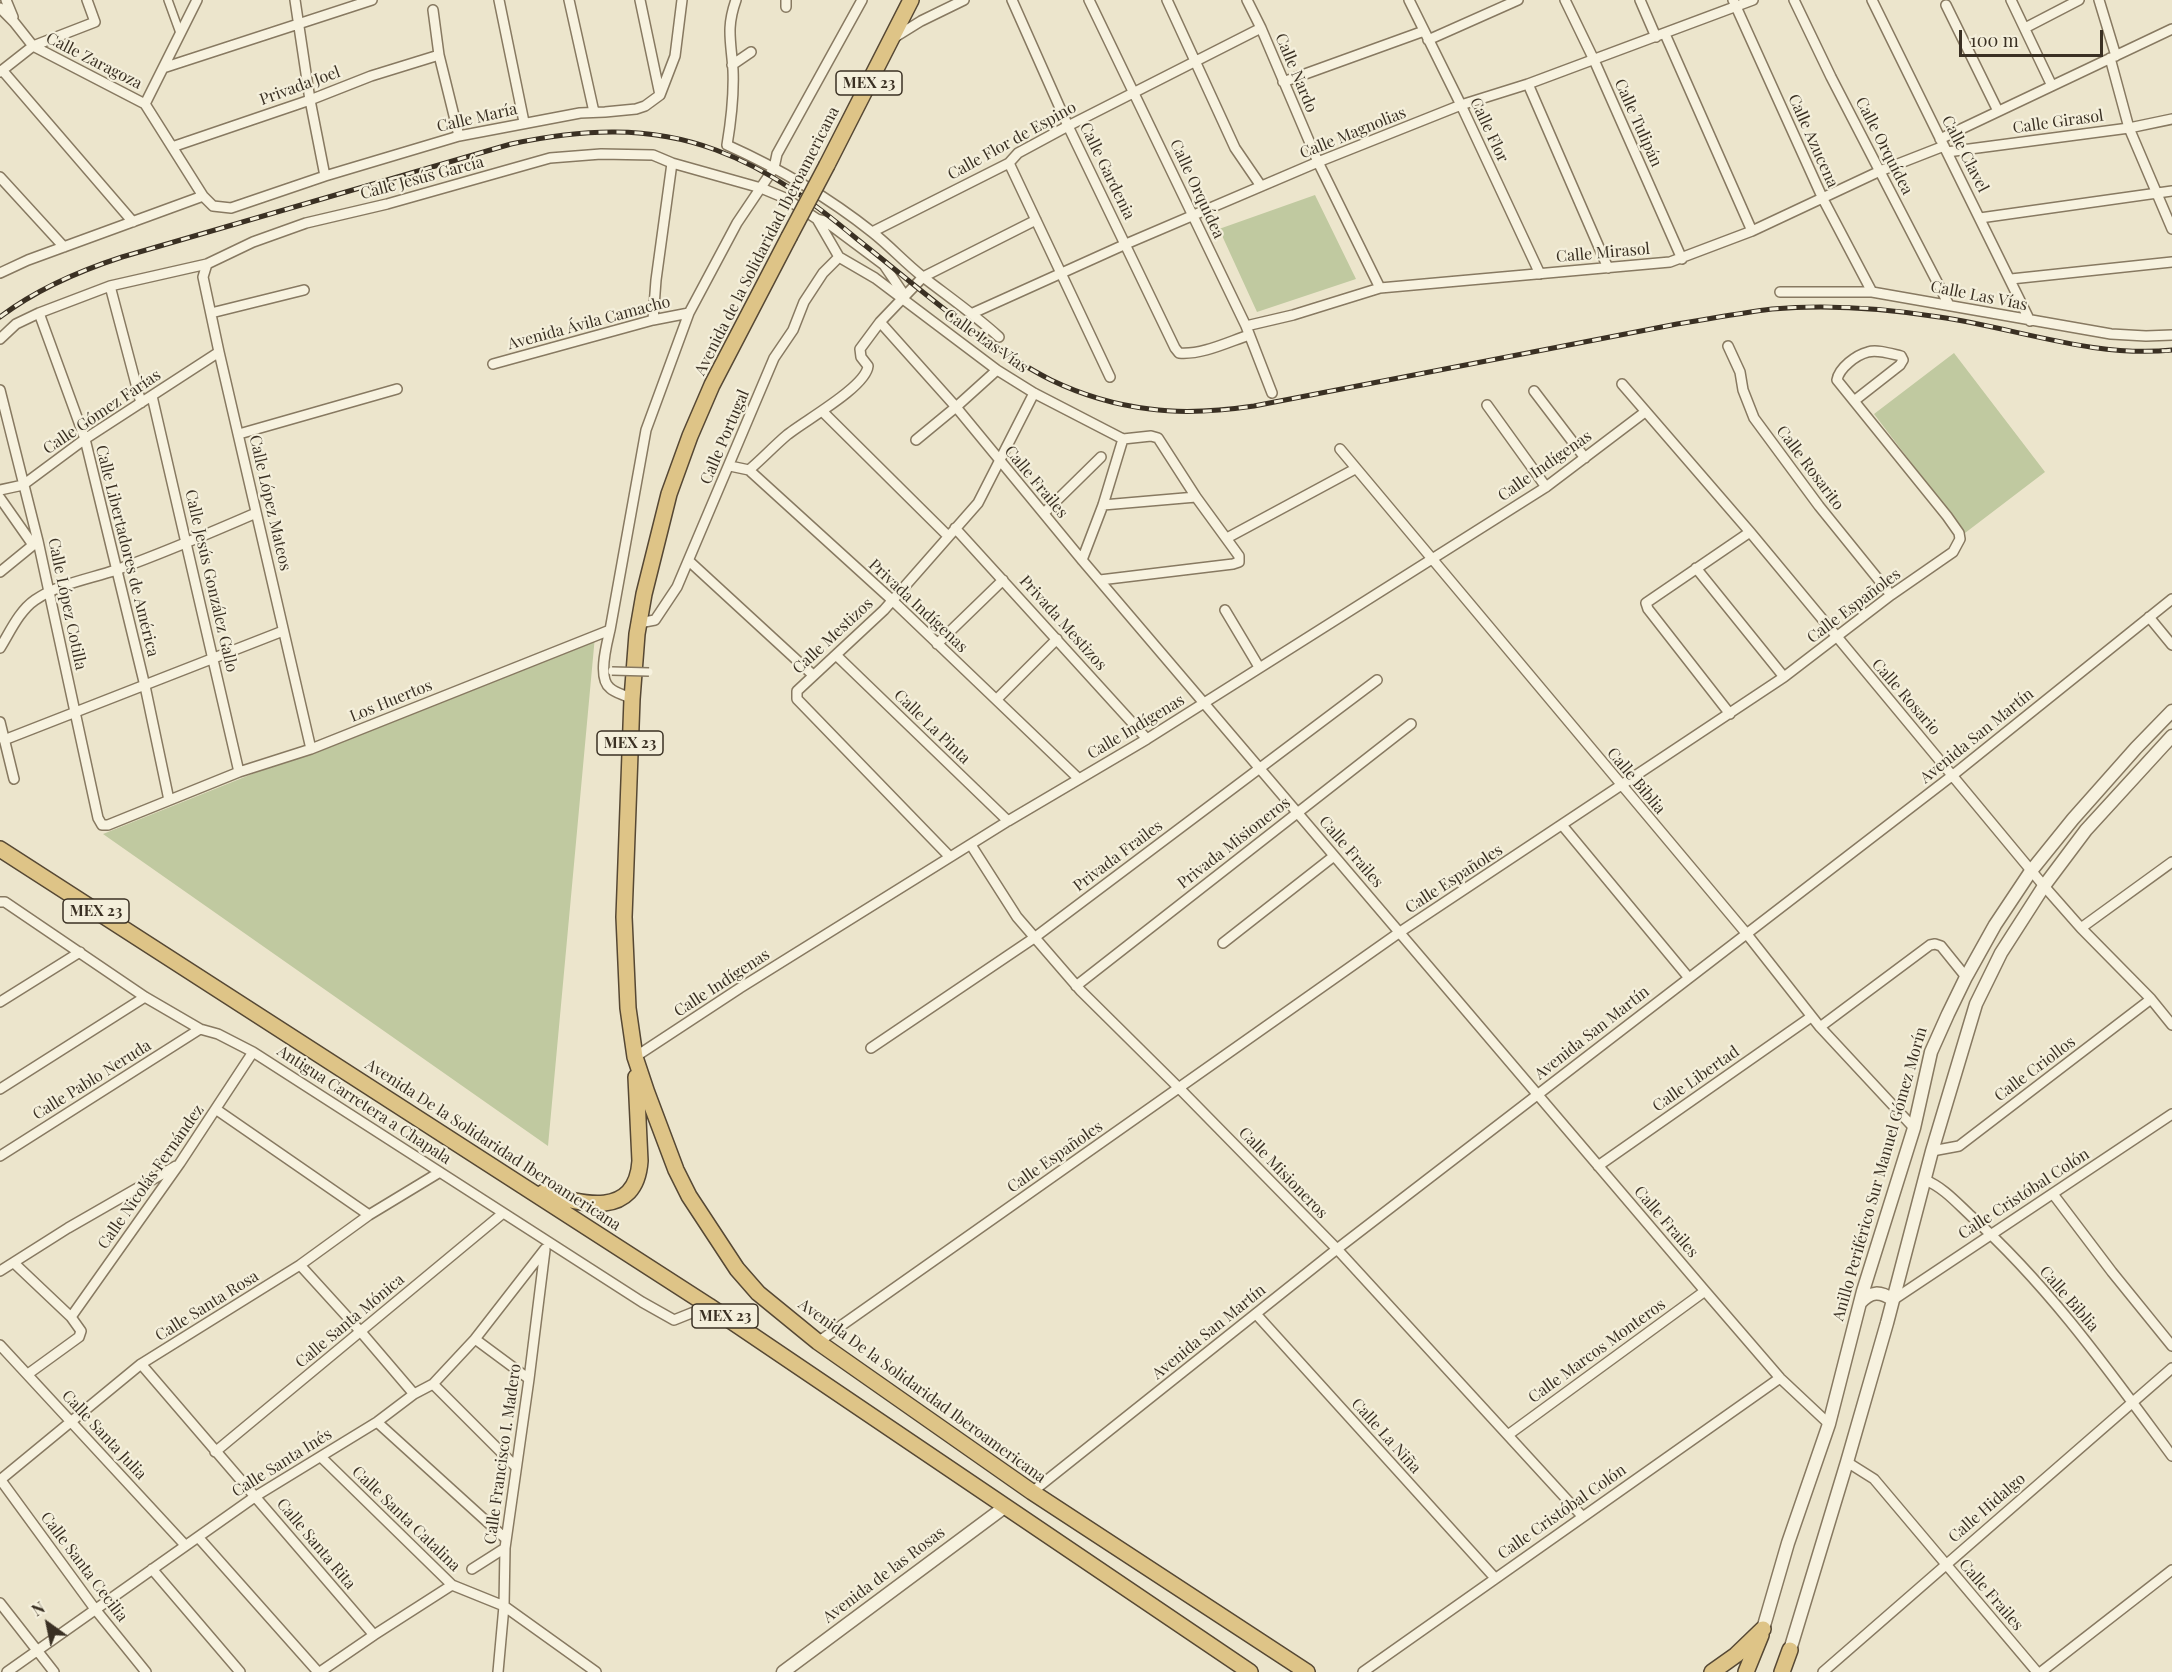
<!DOCTYPE html>
<html>
<head>
<meta charset="utf-8">
<style>
	body { margin:0 }
	#map { position:relative; width:2172px; height:1672px; overflow:hidden; background:#ece5cc; font-family:"Playfair Display",serif }
	canvas { display:block }
	.north { position:absolute; left:18px; top:1594px; width:60px; height:60px; -webkit-text-stroke:4px #f4efdb; paint-order:stroke; rotate:327deg; font-size:16px; font-weight:700; line-height:24px; text-align:center; color:#3a3023 }
	.north::after { content:''; display:block; margin:auto; width:21px; height:27px; background:#3a3023; clip-path:polygon(50% 0,100% 100%,50% 72%,0 100%) }
	.scale { position:absolute; left:1959px; top:30px; width:144px; height:27px; box-sizing:border-box; border:3px solid #3a3023; border-top:0; padding-left:8px; font-size:18px; line-height:21px; white-space:nowrap; color:#3a3023; -webkit-text-stroke:4px #f4efdb; paint-order:stroke }
</style>
</head>
<body>
<div id="map">
<canvas width="2172" height="1672"></canvas>
<div class="north">N</div>
<div class="scale">100 m</div>
</div>
<script>
const g = document.querySelector('canvas').getContext('2d');
g.lineJoin = 'round';
function paint(path, color) {
  g.fillStyle = color;
  g.fill(path, 'evenodd');
}
function trace(path, color, width, dash) {
  g.strokeStyle = color;
  g.lineWidth = width;
  g.lineCap = dash ? 'butt' : 'round';
  g.setLineDash(dash || []);
  g.stroke(path);
}
function drawText(font, color, halo, rows, align = 'center') {
  g.font = font + ' "Playfair Display",serif';
  g.lineWidth = 4.5;
  g.setLineDash([]);
  g.textBaseline = 'middle';
  g.strokeStyle = halo;
  g.fillStyle = color;
  for (const [text, x, y, turn = 0] of rows) {
    g.save();
    g.translate(x, y);
    g.rotate((+turn || 0) * Math.PI / 180);
    g.textAlign = isNaN(turn) ? turn : align;
    if (halo) g.strokeText(text, 0, 0);
    g.fillText(text, 0, 0);
    g.restore();
  }
}
const green = new Path2D(`
	M1315 195 1356 279 1257 312 1219 229Z
	M1954 353 2045 472 1965 533 1874 414Z
	M595 636 548 1146 103 834Z`);
const pedestrian = new Path2D(`
	M168 0 180 33`);
const minor = new Path2D(`
	M6 0 13 17
	M295 0 310 100 325 176
	M499 0 524 122
	M569 0 594 112
	M640 0 660 95
	M736 0C726 28 731 41 733 70 734 94 731 121 727 145 778 168 828 197 872 232 890 246 905 263 923 277 949 297 975 315 999 337
	M1012 0 1068 126 1175 348 1179 353C1202 355 1228 342 1249 335
	M1089 0 1246 326 1272 393
	M1167 0 1235 148 1261 186
	M1247 0 1261 28 1318 162 1380 288
	M1409 0 1461 105 1540 274
	M1565 0 1594 60 1682 259
	M1640 0 1656 37
	M1733 0 1823 199 1872 292
	M1794 0 1831 77 1949 305
	M1872 0 2030 321
	M2011 0 2052 86
	M2099 0 2116 56
	M1946 5 1998 111
	M786 7V0
	M0 8 14 22 33 46 145 104 203 196 213 206 231 208 325 176 459 136 580 113 605 112 636 109 645 106 660 95 675 56 682 0
	M433 10 439 55 459 136
	M2025 28 2079 0
	M1665 34 1752 231
	M892 39 921 21 964 0
	M1428 40 1518 0
	M2110 58 2129 128 2172 229
	M732 65 751 52
	M163 68 372 0
	M2 70 133 222
	M0 72 33 46 95 22 87 0
	M1283 82 1424 31
	M1528 84 1608 268
	M145 104 197 0
	M1940 139 2172 29
	M172 147 310 100 371 76 439 55
	M1947 152 2129 128 2172 119
	M1009 163 1110 377
	M0 177 64 247
	M1980 218 2172 191
	M817 219 825 221 884 265 905 296
	M872 232 1009 163 1018 153 1068 126 1261 28
	M207 264 203 277 219 352 311 749
	M0 273 28 260 203 196
	M2011 279 2172 262
	M110 286 141 403
	M1780 292H1872L2111 334 2146 336 2172 335
	M39 313 85 439 145 686 169 800
	M211 313 304 290
	M973 313 1126 244 1318 162 1461 105 1528 84 1753 0
	M653 320 656 280 672 163
	M880 322 956 407 1082 560 1705 1291 1780 1378 1829 1424
	M1246 326 1293 315 1380 288 1670 262 1752 231 1880 171 1944 146
	M0 339 16 324 39 313 110 286 207 264 253 242 306 223 387 204 550 158 601 154 653 155 672 163 761 188 785 198 817 219 839 257 875 278 997 370 1034 393 1123 439
	M1728 346 1740 372 1743 390 1754 418 1819 506 1891 595
	M493 364 653 320 689 313 737 223 774 168 777 154 862 0
	M1622 384 1750 532 2044 886 2081 928 2151 999 2172 1025
	M0 390 38 541 98 818 102 825H108L239 772 311 749 610 630C607 643 597 678 610 688 615 693 625 695 632 699
	M1534 391 1585 458
	M152 396 239 772
	M1487 405 1546 487
	M822 411 948 536
	M239 434 397 389
	M916 440 956 407 997 370
	M1340 449 1746 933 1820 1027 1914 1128
	M730 466 749 470 892 600 1079 779
	M749 470C762 459 774 446 787 435 804 421 866 387 868 366L861 357 860 349 880 322 923 277 1036 220
	M0 490 23 485 85 439 219 352
	M0 498 33 545
	M1103 505 1196 497
	M1044 513 1101 457
	M955 528 1147 739
	M1227 538 1355 469
	M1082 560 1103 505 1123 439
	M689 561 813 675
	M1696 568 1784 677
	M0 572 38 541
	M1100 580 1233 564 1239 562V556L1196 497 1158 438 1151 436 1123 439
	M1225 610 1259 667
	M2149 617 2172 645
	M639 623 655 620 677 587 774 358 793 330 804 302 823 273 839 257
	M610 630 646 430 689 313
	M937 644 1003 580
	M0 648C10 632 19 611 35 600 58 584 89 579 116 570 163 553 210 533 256 513
	M836 655 1008 821
	M997 699 1057 639
	M1730 714 1648 609 1646 603 1750 532
	M0 722 14 779
	M4 740 283 631
	M1562 825 1689 978
	M971 845 1017 917 1081 991 1179 1088 1337 1249 1582 1516
	M950 857 797 699V691L884 610 978 503 1034 393
	M0 902H5L145 997 200 1029 218 1034 253 1052 642 1302 674 1320 709 1306
	M2081 928 2172 862
	M1223 943 1334 856
	M1076 986 1411 724
	M0 1002 80 952
	M1820 1027 1930 945 1935 944 1941 946 1966 977
	M871 1048 1034 938 1377 680
	M635 1057 740 988 1008 821 1147 739 1546 487 1645 412
	M0 1089 145 997
	M217 1110 369 1215
	M1932 1151 1959 1146 2151 999
	M0 1156 200 1029
	M1598 1166 1811 1017
	M1925 1180C1943 1187 1957 1203 1971 1216 2049 1286 2110 1372 2172 1456
	M2053 1194 2112 1272 2172 1346
	M14 1263 71 1317 81 1331 79 1337 28 1374
	M300 1265 361 1332 414 1394
	M0 1271 68 1228 176 1166
	M1893 1300 2172 1114
	M1256 1314 1495 1578
	M71 1317 180 1163 253 1052
	M475 1339 529 1379
	M818 1342 1400 932 1784 677 1891 595 1953 552 1960 539 1959 533 1947 516 1837 380C1839 368 1856 355 1868 352 1877 349 1892 354 1901 356L1903 360 1900 365 1854 401
	M0 1345 185 1545
	M141 1364 374 1635
	M433 1384 515 1466
	M377 1422 506 1539
	M1508 1435 1705 1291
	M215 1452 502 1214
	M321 1457 452 1585 504 1606 596 1672
	M1847 1462 1874 1479 2037 1672
	M0 1479 95 1609 146 1672
	M0 1480 141 1364 300 1265 369 1215 440 1172
	M1032 1492 1337 1249 1953 775 2172 599
	M198 1537 318 1672
	M152 1569 240 1672
	M472 1569 505 1548
	M0 1603 54 1672
	M7 1672 256 1496 377 1422 414 1394 433 1384 475 1339 545 1249
	M320 1672 374 1635 452 1585
	M498 1672 504 1606 505 1548 529 1379 545 1250
	M1363 1672 1780 1378
	M1823 1672 2172 1368
	M2041 1672 2172 1570`);
const tertiary = new Path2D(`
	M1860 1303C1871 1291 1880 1291 1893 1300
	M1763 1629 1788 1543 1829 1424 1863 1291 1914 1128 1931 1052 1948 1014 1966 977 1995 925 2031 871 2073 819 2136 748 2172 711
	M1790 1650 1847 1462 1887 1323 1932 1151 1976 1004 2001 953 2044 886 2086 830 2172 736
	M783 1672 1006 1506`);
const trunk = new Path2D(`
	M827 165 911 0
	M789 237 712 385 690 436 669 494 644 594 637 634 632 699 624 917 628 1008 635 1057 647 1093 676 1170 689 1196 737 1269 758 1293 818 1342 1032 1492 1307 1672
	M0 849 709 1306 1250 1672
	M544 1192C581 1205 636 1219 640 1161L636 1077
	M1712 1672 1736 1655 1763 1629
	M1746 1672 1761 1635
	M1782 1672 1790 1650`);
const rail = new Path2D(`
	M0 317C37 289 79 271 122 257L511 144C581 129 649 125 716 150 770 170 814 203 857 239 918 287 982 345 1051 380 1082 395 1116 405 1150 409 1185 414 1220 411 1254 406L1677 324C1709 319 1740 313 1772 309 1828 304 1883 308 1939 317 2016 328 2093 358 2172 350`);
const pedestrianBridge = new Path2D(`
	M612 671 649 672`);
const trunkBridge = new Path2D(`
	M789 237 827 165`);
const shields = [
	[869,83,66],
	[630,743,66],
	[96,911,66],
	[725,1316,66]
];
const shieldNames = [
	["MEX 23",869,83],
	["MEX 23",630,743],
	["MEX 23",96,911],
	["MEX 23",725,1316]
];
const streetNames = [
	["Calle Zaragoza",94,61,27],
	["Calle Nardo",1296,73,67],
	["Privada Joel",300,86,-20],
	["Calle María",477,118,-13],
	["Calle Girasol",2058,122,-8],
	["Calle Tulipán",1638,123,66],
	["Calle Flor",1489,130,65],
	["Calle Magnolias",1353,133,-22],
	["Calle Flor de Espino",1012,141,-29],
	["Calle Azucena",1813,141,66],
	["Calle Orquídea",1884,146,63],
	["Calle Clavel",1965,154,63],
	["Calle Gardenia",1107,171,64],
	["Calle Jesús García",422,178,-15],
	["Calle Orquídea",1197,189,65],
	["Avenida de la Solidaridad Iberoamericana",767,241,-63],
	["Calle Mirasol",1603,253,-5],
	["Calle Las Vías",1979,296,11],
	["Avenida Ávila Camacho",589,323,-15],
	["Calle Las Vías",986,341,35],
	["Calle Gómez Farías",102,412,-34],
	["Calle Portugal",725,437,-67],
	["Calle Indígenas",1545,466,-35],
	["Calle Rosarito",1810,468,53],
	["Calle Frailes",1036,482,50],
	["Calle López Mateos",270,503,77],
	["Calle Libertadores de América",127,551,76],
	["Calle Jesús González Gallo",211,581,77],
	["Calle López Cotilla",67,604,78],
	["Privada Indígenas",918,606,43],
	["Calle Españoles",1854,606,-37],
	["Privada Mestizos",1063,623,48],
	["Calle Mestizos",833,636,-43],
	["Calle Rosario",1906,697,49],
	["Los Huertos",391,701,-22],
	["Calle La Pinta",932,727,44],
	["Calle Indígenas",1136,727,-31],
	["Avenida San Martín",1977,736,-39],
	["Calle Biblia",1636,781,50],
	["Privada Misioneros",1234,843,-38],
	["Calle Frailes",1351,852,49],
	["Privada Frailes",1118,856,-37],
	["Calle Españoles",1454,879,-33],
	["Calle Indígenas",722,983,-33],
	["Avenida San Martín",1592,1033,-38],
	["Calle Criollos",2035,1069,-37],
	["Calle Libertad",1696,1079,-35],
	["Calle Pablo Neruda",92,1080,-32],
	["Antigua Carretera a Chapala",364,1105,33],
	["Avenida De la Solidaridad Iberoamericana",493,1145,33],
	["Calle Españoles",1055,1157,-35],
	["Calle Misioneros",1283,1173,46],
	["Anillo Periférico Sur Manuel Gómez Morín",1880,1174,-74],
	["Calle Nicolás Fernández",151,1177,-55],
	["Calle Cristóbal Colón",2024,1194,-33],
	["Calle Frailes",1666,1222,49],
	["Calle Biblia",2069,1299,49],
	["Calle Santa Rosa",207,1306,-32],
	["Calle Santa Mónica",350,1321,-40],
	["Avenida San Martín",1209,1332,-39],
	["Calle Marcos Monteros",1597,1351,-36],
	["Avenida De la Solidaridad Iberoamericana",922,1391,36],
	["Calle Santa Julia",104,1435,47],
	["Calle La Niña",1386,1436,48],
	["Calle Francisco I. Madero",503,1454,-82],
	["Calle Santa Inés",282,1463,-32],
	["Calle Hidalgo",1987,1508,-41],
	["Calle Cristóbal Colón",1562,1512,-35],
	["Calle Santa Catalina",406,1519,44],
	["Calle Santa Rita",316,1544,50],
	["Calle Santa Cecilia",84,1567,53],
	["Avenida de las Rosas",884,1575,-37],
	["Calle Frailes",1991,1595,49]
];
paint(green, '#c0c9a0');
trace(pedestrian, '#877961', 10);
trace(minor, '#877961', 12);
trace(tertiary, '#877961', 15);
trace(trunk, '#564834', 18);
trace(pedestrian, '#f7f2df', 7);
trace(minor, '#f7f2df', 9);
trace(tertiary, '#f7f2df', 12);
trace(trunk, '#dec487', 15);
trace(rail, '#3a3023', 5);
trace(rail, '#f4efdb', 3, [9]);
trace(pedestrianBridge, '#877961', 10, []);
trace(trunkBridge, '#564834', 18, []);
trace(pedestrianBridge, '#f7f2df', 7);
trace(trunkBridge, '#dec487', 15);
for (const [x, y, w] of shields) {
  const box = new Path2D();
  box.roundRect(x - w / 2, y - 12, w, 24, 4.5);
  g.fillStyle = '#f4efdb';
  g.fill(box);
  trace(box, '#3a3023', 1.5);
}
drawText('bold 15px', '#3a3023', null, shieldNames);
drawText('16px', '#3a3023', '#f4efdb', streetNames);
</script>
</body>
</html>
